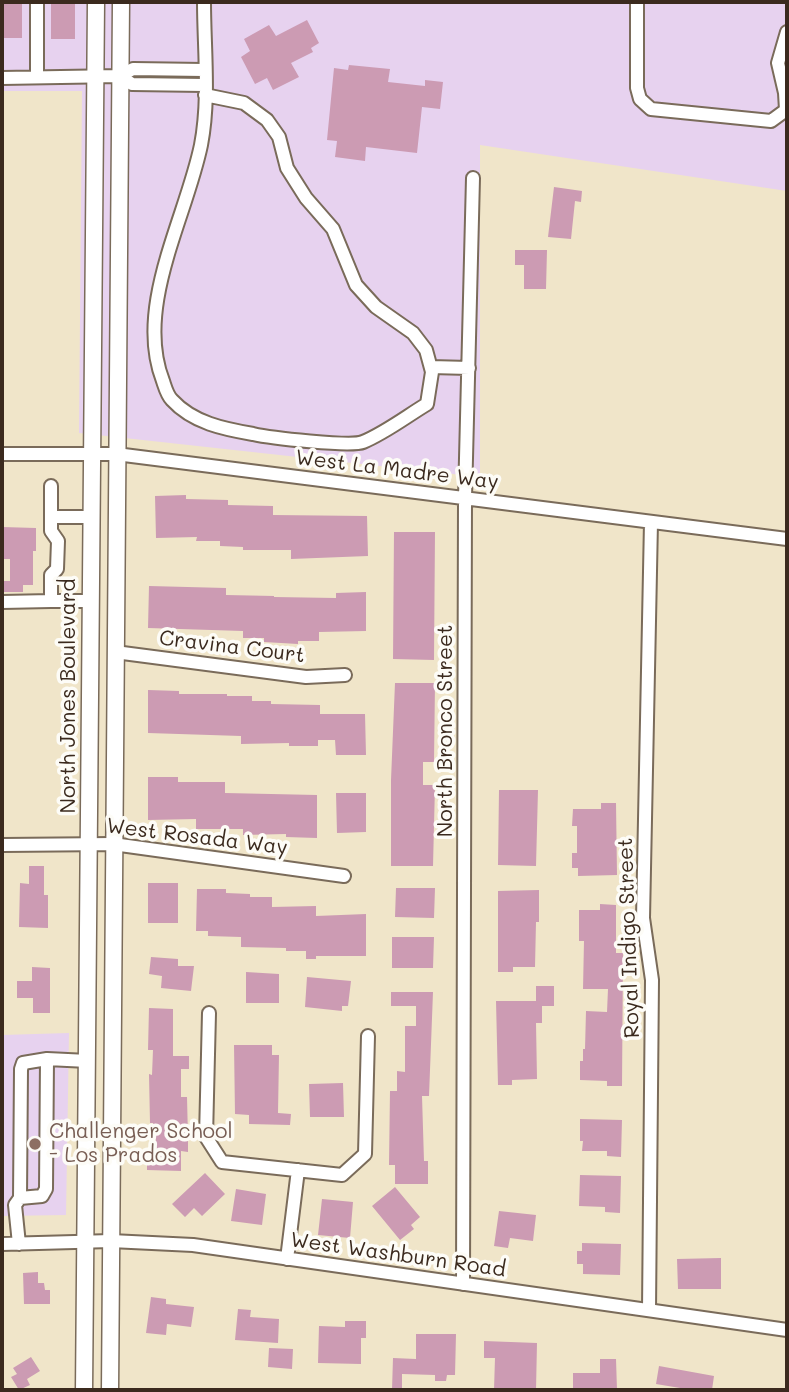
<!DOCTYPE html>
<html>
<head>
<meta charset="utf-8">
<style>
	body { margin:0 }
	#map { position:relative; width:789px; height:1392px; overflow:hidden; background:#f0e5c9; font-family:Mali,sans-serif }
	canvas { display:block }
	.frame { position:absolute; inset:0; border:4px solid #3b2a1e; pointer-events:none }
</style>
</head>
<body>
<div id="map">
<canvas width="789" height="1392"></canvas>
<div class="frame"></div>
</div>
<script>
const g = document.querySelector('canvas').getContext('2d');
g.lineJoin = 'round';
function paint(path, color) {
  g.fillStyle = color;
  g.fill(path, 'evenodd');
}
function trace(path, color, width, dash) {
  g.strokeStyle = color;
  g.lineWidth = width;
  g.lineCap = dash ? 'butt' : 'round';
  g.setLineDash(dash || []);
  g.stroke(path);
}
function drawText(font, color, halo, rows, align = 'center') {
  g.font = font + ' Mali,sans-serif';
  g.lineWidth = 7;
  g.setLineDash([]);
  g.textBaseline = 'middle';
  g.strokeStyle = halo;
  g.fillStyle = color;
  for (const [text, x, y, turn = 0] of rows) {
    g.save();
    g.translate(x, y);
    g.rotate((+turn || 0) * Math.PI / 180);
    g.textAlign = isNaN(turn) ? turn : align;
    if (halo) g.strokeText(text, 0, 0);
    g.fillText(text, 0, 0);
    g.restore();
  }
}
const built = new Path2D(`
	M2 2H787V191L480 145V477L79 433 82 91H2Z
	M69 1033 66 1215 2 1216V1035Z`);
const building = new Path2D(`
	M2 2H22V38H2Z
	M51 2H75V39H51Z
	M307 20 319 43 311 48 313 52 291 63 299 77 273 90 267 78 255 84 241 57 250 51 244 39 269 25 276 36Z
	M349 65 390 69 388 82 425 86V80L443 82 440 109 422 107 417 153 366 147 365 161 335 157 337 141 327 140 334 68 348 70Z
	M554 187 582 191 581 202 575 201 571 239 548 237Z
	M515 250H547L546 289H524V265H515Z
	M186 495V499L228 500V505L273 506V515L367 516 368 556 291 559V550H243V547L220 546V541H196L197 537 156 538 155 496Z
	M2 527 36 528V551H33V585H23V592H2V581H10V559H2Z
	M394 532H435L434 660 393 659Z
	M149 586 226 588V595L274 596V597L336 598V593L366 592V631L319 632V641H298V644L264 642V638H243V631L148 628Z
	M395 683H435L434 762H423V785H435L433 866H391V780Z
	M148 690 179 691V694H227V696H252V701H271V704L320 705V714H365L366 755H336L335 740H318V746H289V743L241 744V736L148 733Z
	M148 777H178V782H225V793L317 795V838L286 837V834L243 835V829H196V819L148 820Z
	M499 790H538L536 866 498 865Z
	M336 793H366V832L337 833Z
	M601 803H616L617 875 578 876V868H572V853H577V826H572L573 809H601Z
	M29 866H44V895H48V928L19 927 20 883 29 884Z
	M148 883H178V923H148Z
	M396 888H435L434 918 395 917Z
	M197 889H226V893L250 894V897H272V907L316 906V916L366 914V956H316V959H306V951H286V948L241 947V937L208 936V931H196Z
	M539 890V922H536L535 967H513V972H498V891Z
	M600 904 616 905V953H623L622 1086H607V1081L580 1080V1061H583V1049H585L586 1011 607 1012 608 989H583L584 941H579V910H600Z
	M392 937H434L433 968H392Z
	M151 957 178 959V966H194L191 991 161 988 162 976 149 974Z
	M32 967 50 968V1013H33V998H17V981H32Z
	M246 972 279 974V1003H246Z
	M307 977 351 981 348 1006H342V1011L305 1007Z
	M536 986H554V1006H542V1023H536L537 1079 512 1080V1085H498L496 1001H536Z
	M391 992H433L429 1096H422L424 1161H428V1184H395V1165H389L390 1091H397V1071L405 1072V1026H416V1006H391Z
	M149 1008 173 1009V1056H189V1069H181V1097H187L188 1138V1152L181 1151V1171L147 1170V1159H155L156 1133H153V1123H150L149 1074 152 1075 153 1050H148Z
	M234 1045H272V1055H279L278 1113 291 1114 290 1125 249 1124V1115L235 1114Z
	M343 1083 344 1117H310L309 1084Z
	M580 1119 622 1120 621 1157 607 1156V1151H582L583 1141H580Z
	M205 1173 225 1194 202 1216 194 1208 185 1217 172 1204Z
	M580 1175 621 1176 620 1213 605 1212V1207L579 1206Z
	M395 1187 420 1217 411 1225 414 1229 400 1240 372 1206Z
	M236 1189 266 1194 262 1225 231 1221Z
	M322 1199 353 1202 350 1238 318 1235Z
	M499 1211 536 1215 533 1241 510 1238 508 1248 494 1246Z
	M582 1243 621 1244 620 1275 583 1274V1264H577V1251H582Z
	M721 1258V1289H678L677 1259Z
	M38 1272V1283H44L45 1290H50V1304H24L23 1273Z
	M151 1297 166 1299V1304L194 1307 191 1327 167 1324 166 1335 146 1333Z
	M238 1309 251 1310 250 1317 279 1319 278 1343 235 1340Z
	M345 1321H366V1338H361V1364L318 1363 319 1326 345 1327Z
	M416 1334H456L455 1375H447L446 1381H435V1375L402 1374V1390H392L393 1358 416 1359Z
	M484 1341 537 1343 536 1390H494L495 1358H484Z
	M269 1348 293 1349 292 1369 268 1367Z
	M31 1357 40 1371 27 1379 30 1385 19 1390 11 1377 17 1374 13 1368Z
	M600 1359H616L617 1390H573V1373H600Z
	M659 1366 714 1376 712 1390H692L656 1384Z`);
const minor = new Path2D(`
	M37 2V77
	M204 2C204 48 210 99 201 145 186 218 134 307 163 381 165 387 167 395 172 400 193 423 224 429 253 434 270 438 351 447 363 442 385 433 407 416 427 404L432 372 426 350 413 333 376 307 356 285 333 229 306 198 287 168 279 137 267 120 244 103 205 95
	M637 2V88L640 99 651 109 771 121 786 110 785 93 778 63 787 32
	M120 76 132 84 204 85
	M2 78 120 76 133 69 204 70
	M431 367 469 368
	M2 454H116L787 539
	M51 486V531L58 541 57 569 51 575V601H90
	M51 517H91
	M2 602 51 601
	M115 652 306 677 345 675
	M2 845 113 844 344 876
	M209 1013 206 1137 222 1162 342 1175 365 1154 368 1036
	M47 1059 46 1189 42 1196 20 1198 21 1069 23 1063 47 1059 88 1061
	M2 1244 111 1241 193 1245 787 1330
	M19 1244 15 1205 20 1198
	M287 1259 298 1170
	M463 1284 465 498 473 178
	M649 1310 652 980 643 918 651 522`);
const major = new Path2D(`
	M84 1390 96 2
	M110 1390 121 2`);
const markers = [
	[35,1144,7,"#8d6e63"]
];
const streetNames = [
	["West La Madre Way",397,470,7],
	["Cravina Court",232,647,7],
	["North Jones Boulevard",69,696,-90],
	["North Bronco Street",446,731,-90],
	["West Rosada Way",197,837,7],
	["Royal Indigo Street",629,938,-92],
	["West Washburn Road",398,1255,8]
];
const educationNames = [
	["Challenger School",49,1132],
	["- Los Prados",49,1156]
];
paint(built, '#e7d2ef');
paint(building, '#cc9bb3');
trace(minor, '#7a6b5a', 16);
trace(major, '#7a6b5a', 19);
trace(minor, '#fff', 12);
trace(major, '#fff', 16);
for (const [x, y, r, color] of markers) {
  const dot = new Path2D();
  dot.arc(x, y, r, 0, 2 * Math.PI);
  g.fillStyle = color;
  g.fill(dot);
  trace(dot, '#fdfcf7', 2.5);
}
drawText('21px', '#3b2a1e', '#fdfcf7', streetNames);
drawText('21px', '#785e54', '#fdfcf7', educationNames, 'left');
</script>
</body>
</html>
